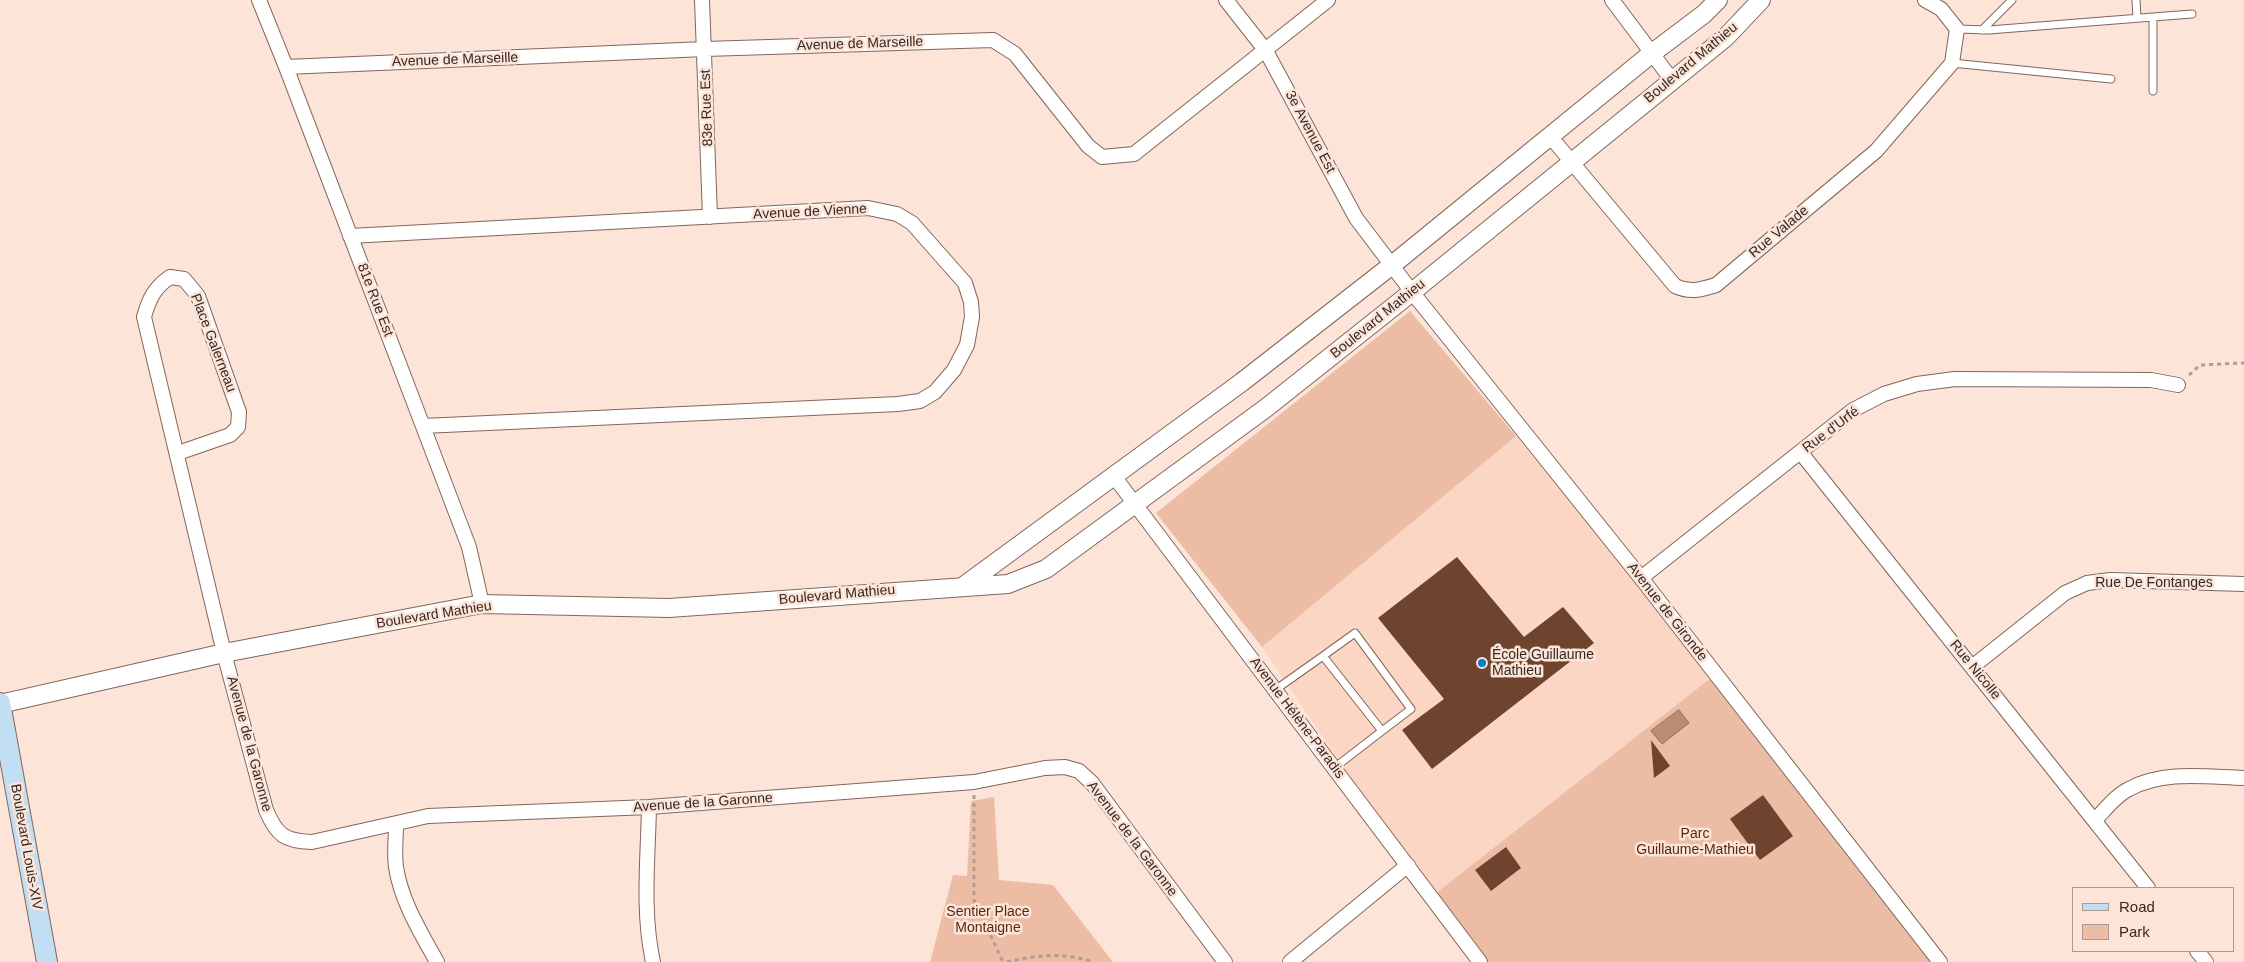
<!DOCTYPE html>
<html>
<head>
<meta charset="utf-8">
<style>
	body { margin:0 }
	#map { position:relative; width:2244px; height:962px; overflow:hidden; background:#fce4d8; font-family:Helvetica,sans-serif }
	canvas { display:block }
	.legend { position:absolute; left:2072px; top:887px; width:162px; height:65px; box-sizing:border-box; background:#fce4d8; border:1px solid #ac9990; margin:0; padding:6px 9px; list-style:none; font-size:15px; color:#342924 }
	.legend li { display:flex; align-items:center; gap:10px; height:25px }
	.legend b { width:25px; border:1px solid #ac9990 }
</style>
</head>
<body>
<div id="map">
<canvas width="2244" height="962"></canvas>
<ul class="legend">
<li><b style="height:6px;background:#c1def2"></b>Road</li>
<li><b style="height:14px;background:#edbca4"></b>Park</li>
</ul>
</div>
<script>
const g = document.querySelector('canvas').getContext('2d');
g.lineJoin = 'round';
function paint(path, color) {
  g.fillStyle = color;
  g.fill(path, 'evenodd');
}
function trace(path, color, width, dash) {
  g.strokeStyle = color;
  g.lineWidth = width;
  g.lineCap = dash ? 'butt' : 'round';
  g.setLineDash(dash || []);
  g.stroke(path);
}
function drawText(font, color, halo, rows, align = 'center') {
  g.font = font + ' Helvetica,sans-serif';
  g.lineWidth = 5;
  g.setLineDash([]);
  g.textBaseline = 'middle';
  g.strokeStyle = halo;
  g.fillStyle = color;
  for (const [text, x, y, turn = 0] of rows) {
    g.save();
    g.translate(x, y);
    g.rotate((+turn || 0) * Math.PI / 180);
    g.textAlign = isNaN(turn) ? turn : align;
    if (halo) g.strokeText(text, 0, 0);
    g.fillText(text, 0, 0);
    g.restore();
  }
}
const built = new Path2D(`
	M1516 436 1716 674 1431 897 1262 647Z`);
const green = new Path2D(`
	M1410 311 1516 436 1262 647 1156 513Z
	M1716 674 1940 962H1480L1431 897Z
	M994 797 999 880 1053 885 1113 962H930L953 875 967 876 971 801Z`);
const water = new Path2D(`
	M1679 710 1689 723 1662 744 1651 731Z`);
const building = new Path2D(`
	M1457 557 1524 637 1563 607 1594 643 1432 769 1402 730 1444 699 1378 618Z
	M1651 740 1670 766 1654 778Z
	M1763 795 1793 836 1760 860 1730 819Z
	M1506 847 1521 868 1491 891 1475 870Z`);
const path = new Path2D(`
	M2189 375 2200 365 2244 363
	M974 795V900L1003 962
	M1007 962C1035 955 1065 952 1093 962`);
const service = new Path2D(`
	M2136 0 2137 18
	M2153 17 2192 14
	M1957 29 1989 30 2153 17V91
	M1982 30 2012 0
	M1952 63 2111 79
	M1323 656 1355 633 1411 709 1382 731
	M1275 690 1323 656 1382 731 1334 768`);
const minor = new Path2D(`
	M259 0 286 67 469 547 482 604
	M702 0 710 217
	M1226 0 1266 51 1356 218 1412 292 1641 578 1940 962
	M1612 0 1672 80
	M286 67 705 49 993 40 1015 54 1088 146 1102 157 1134 154 1328 0
	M1550 136 1675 286C1690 293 1700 290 1716 285L1876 151 1952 63 1957 29 1941 9 1925 0
	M350 236 868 208 897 214 912 223 965 283 971 302 972 317 967 345 954 370 935 392 920 401 898 404 423 426
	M178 453 230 435 238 427 239 412 198 296 184 279 170 277C154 288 149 299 144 317L224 653 266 810C277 836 285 841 312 842L428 816 649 807 974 782 1045 768 1065 767 1079 771 1092 783 1225 962
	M1801 453 2148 888
	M1113 475 1480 962
	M1641 578 1853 410 1884 394 1917 384 1955 379 2151 380 2178 385
	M1972 667 2065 593 2087 583 2110 580 2244 584
	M649 807C648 858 642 912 653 962
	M2095 820C2105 810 2116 795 2129 789 2164 770 2206 777 2244 778
	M396 825C396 838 394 853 396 867 401 901 421 933 437 962
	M2197 951 2206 962
	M1290 962 1408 865`);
const tertiary = new Path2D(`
	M965 585 1242 382 1392 265 1651 54 1704 14 1718 0
	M0 704 224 653 482 604 669 608 1008 584 1046 569 1266 408 1412 292 1726 37 1761 0`);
const secondary = new Path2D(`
	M0 703 47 962`);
const markers = [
	[1482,663,5,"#0081c9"]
];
const streetNames = [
	["Avenue de Marseille",860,44,-2],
	["Avenue de Marseille",455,60,-2],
	["Boulevard Mathieu",1691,63,-40],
	["83e Rue Est",707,108,-92],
	["3e Avenue Est",1310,132,62],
	["Avenue de Vienne",810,212,-3],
	["Rue Valade",1779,232,-40],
	["81e Rue Est",375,300,69],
	["Boulevard Mathieu",1378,319,-39],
	["Place Galerneau",213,343,69],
	["Rue d'Urfé",1831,430,-37],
	["Rue De Fontanges",2154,583],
	["Boulevard Mathieu",837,595,-5],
	["Avenue de Gironde",1667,612,52],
	["Boulevard Mathieu",434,615,-9],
	["Rue Nicolle",1975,670,51],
	["Avenue Hélène-Paradis",1297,718,53],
	["Avenue de la Garonne",249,744,75],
	["Avenue de la Garonne",703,803,-4],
	["Avenue de la Garonne",1132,839,53],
	["Boulevard Louis-XIV",26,847,80]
];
const poiNames = [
	["École Guillaume",1492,655],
	["Mathieu",1492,671]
];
const parkNames = [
	["Parc",1695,834],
	["Guillaume-Mathieu",1695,850],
	["Sentier Place",988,912],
	["Montaigne",988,928]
];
paint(built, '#fbd6c4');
paint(green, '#edbca4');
paint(water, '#bb8b73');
trace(water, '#926e5b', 1);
paint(building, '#6e442e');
trace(service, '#81675b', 9);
trace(minor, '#81675b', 16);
trace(tertiary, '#81675b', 20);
trace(secondary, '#81675b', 22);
trace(path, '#af9c93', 3, [4, 4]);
trace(service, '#fff', 7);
trace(minor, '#fff', 14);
trace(tertiary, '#fff', 18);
trace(secondary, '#c1def2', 20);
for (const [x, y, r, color] of markers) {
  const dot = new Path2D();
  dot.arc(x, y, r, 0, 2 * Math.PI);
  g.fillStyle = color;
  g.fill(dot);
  trace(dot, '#fce4d8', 2);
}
drawText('14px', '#342924', '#fce4d8', streetNames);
drawText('14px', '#342924', '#fce4d8', poiNames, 'left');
drawText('14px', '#57280d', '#fce4d8', parkNames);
</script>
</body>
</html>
